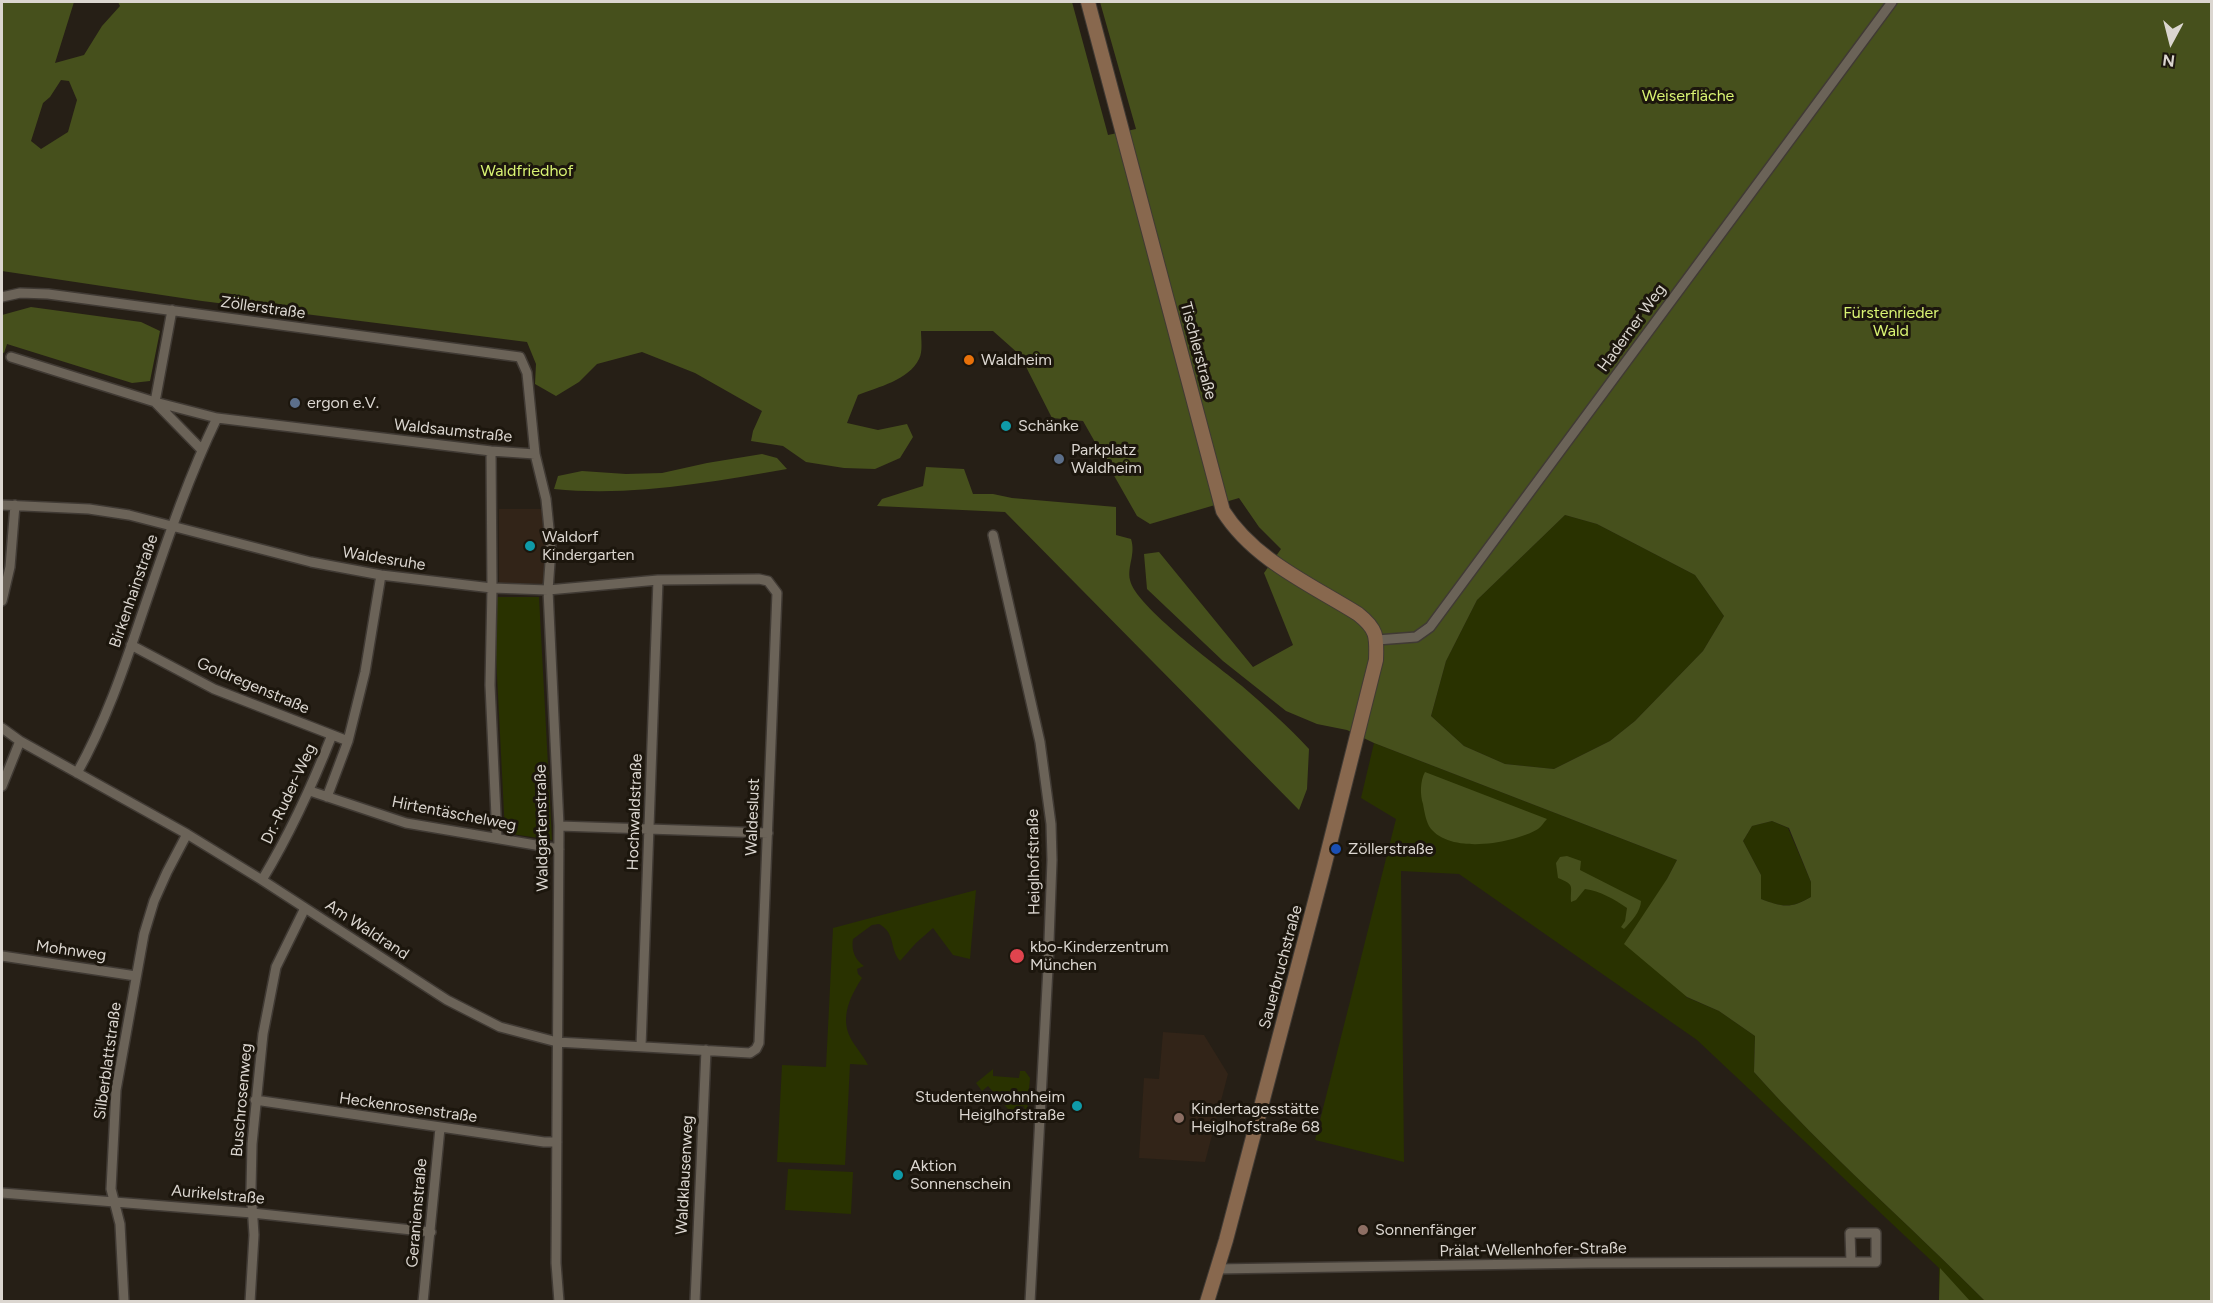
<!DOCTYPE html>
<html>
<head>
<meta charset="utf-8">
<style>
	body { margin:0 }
	#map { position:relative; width:2213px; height:1303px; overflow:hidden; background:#261f16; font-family:Figtree,sans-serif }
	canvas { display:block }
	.frame { position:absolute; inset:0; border:3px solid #dbd6d0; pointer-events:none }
	.north { position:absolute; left:2141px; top:12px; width:60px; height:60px; -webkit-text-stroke:4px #1c160d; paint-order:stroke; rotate:187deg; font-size:16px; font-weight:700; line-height:24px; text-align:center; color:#dbd6d0 }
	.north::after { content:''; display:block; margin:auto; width:21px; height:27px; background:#dbd6d0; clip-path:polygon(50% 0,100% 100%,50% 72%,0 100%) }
</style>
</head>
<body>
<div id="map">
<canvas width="2213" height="1303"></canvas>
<div class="frame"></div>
<div class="north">N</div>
</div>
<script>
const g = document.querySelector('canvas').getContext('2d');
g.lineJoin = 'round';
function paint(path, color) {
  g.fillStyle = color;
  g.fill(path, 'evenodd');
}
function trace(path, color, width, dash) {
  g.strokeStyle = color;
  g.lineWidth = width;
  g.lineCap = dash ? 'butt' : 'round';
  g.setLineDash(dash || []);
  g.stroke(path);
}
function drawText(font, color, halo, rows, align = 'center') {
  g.font = font + ' Figtree,sans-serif';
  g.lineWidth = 6;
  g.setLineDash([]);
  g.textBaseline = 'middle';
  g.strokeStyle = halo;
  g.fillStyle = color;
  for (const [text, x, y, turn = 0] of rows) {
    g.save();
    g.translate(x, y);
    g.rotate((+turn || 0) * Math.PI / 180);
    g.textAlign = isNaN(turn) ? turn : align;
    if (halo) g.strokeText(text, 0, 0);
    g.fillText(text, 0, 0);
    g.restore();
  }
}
const education = new Path2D(`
	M499 509H544L548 548 545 584 499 583Z
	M1163 1032 1204 1035 1228 1074 1205 1162 1139 1158 1144 1078 1159 1079Z`);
const green = new Path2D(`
	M1565 515 1597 524 1695 575 1724 616 1703 651 1635 721 1610 741 1554 769 1505 764 1464 746 1431 716 1446 661 1477 600Z
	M497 597H539L552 840 505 833 494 616Z
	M1374 743 1677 860 1667 879 1686 997 1719 1011 1755 1036 1754 1072C1826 1153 1909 1224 1985 1301H1939V1268L1697 1040 1459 874 1401 871 1404 1162 1315 1140 1396 819 1361 798Z
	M1772 821 1788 828 1811 882V897C1791 909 1781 907 1761 899V875L1743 841 1752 826Z
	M976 890 970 959 953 955 933 928 916 943 900 961C889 948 896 933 879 924L872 925 853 939C851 950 855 960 864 966L857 969 858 974 862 978C851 995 840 1016 850 1037 855 1047 863 1055 868 1065L850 1064 845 1165 777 1162 782 1065 826 1067 833 928Z
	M993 1069V1076L1019 1078 1020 1071H1025L1030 1078 1027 1112 1025 1111 1024 1106H1016L1014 1116 988 1086 982 1091 976 1083Z
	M788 1169 853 1172 851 1214 785 1210Z`);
const forest = new Path2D(`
	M2 2H74L55 63 84 55 102 26 120 6 118 2H1072L1108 135 1136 129 1100 2H2211V1301H1985C1909 1224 1826 1153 1754 1072L1755 1036 1719 1011 1687 997 1624 944 1667 879 1677 860 1374 743 1347 730 1317 724 1286 711 1223 661 1147 589 1144 554 1159 552 1253 667 1293 645 1264 573 1281 549 1259 527 1239 498 1150 524 1137 516 1083 421 1052 418 1020 355 993 331H921C921 339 923 352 919 359 909 380 878 387 858 395L847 423 878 430 907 424 913 437 900 458 875 469 844 468 806 462 783 446 751 441 753 431 762 411 695 373 642 352 597 364 579 382 556 396 535 384 536 364 527 342 202 301 2 271ZM61 80 69 81 77 100 68 132 41 149 31 141 43 103 50 97ZM1565 515 1597 524 1695 575 1724 616 1703 651 1635 721 1610 741 1554 769 1505 764 1464 746 1431 716 1446 661 1477 600ZM1772 821 1789 828 1811 882V897C1791 909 1782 907 1761 899V875L1743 841 1752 826Z
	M31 307 141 322 160 331 150 381 132 383 7 344 4 353 2 352V315Z
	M762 454 777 458 787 469C711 482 631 497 554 489L558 476 582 471 626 474 662 473 707 463Z
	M926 467 964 469 973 494H993L1012 498 1116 507V535L1131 539C1136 554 1127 566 1130 580 1135 606 1219 667 1242 686 1265 706 1288 726 1309 749L1307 789 1299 810 1005 512 877 506 882 499 923 486Z
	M1425 772 1547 819C1544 822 1541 827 1538 829 1513 844 1447 855 1429 826 1426 821 1424 810 1423 804 1420 795 1420 781 1425 772Z
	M1567 856 1581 861 1580 870 1641 901C1641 911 1631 922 1624 929L1621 927 1625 921 1627 908C1614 899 1600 891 1585 889L1576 900 1571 902C1570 886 1576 885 1558 878L1556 863 1560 857Z
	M1940 1268 1970 1301H1939Z`);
const street = new Path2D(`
	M2 297 20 293 48 294 520 357 527 373 535 454 546 499 551 549 548 590 559 826 556 1263 559 1302
	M11 357 155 402 217 418 491 451 535 454
	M155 402 172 310
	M155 402 202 450
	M491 451 492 588 490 685 497 838
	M2 505 89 509 129 515 311 562 381 575 492 588 548 590 658 580 759 579 768 581 777 593 759 1043 756 1049 750 1053 557 1042 500 1027 447 1000 262 880 187 834 20 741 2 728
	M993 535 1040 742 1051 824 1052 860 1048 968 1030 1302
	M2 601 10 567 15 505
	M1377 640 1416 637 1430 627 1892 2
	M131 645 214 689 348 741
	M77 773C105 723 123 671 141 617 164 550 186 482 217 418
	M2 786 20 741
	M310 791 406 823 559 849
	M327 797 348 741 365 672 381 575
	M559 826 768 833
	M262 880C291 832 312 786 332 735
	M2 956 136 976
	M641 1046 658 580
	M255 1100 544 1142H557
	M2 1193 252 1213 431 1232
	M1850 1233H1876V1262H1851Z
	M1216 1269 1589 1263 1851 1262
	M124 1302 120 1224 111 1189 116 1090 144 934 154 901 167 872 187 834
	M250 1302 254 1235 251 1189 252 1144 263 1034 276 967 305 908
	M423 1302 440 1128
	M695 1302 706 1050`);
const secondary = new Path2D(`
	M1088 2 1223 511C1254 560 1310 584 1358 614 1377 629 1377 636 1376 660L1324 867 1226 1240 1207 1302`);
const markers = [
	[969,360,6,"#e8710a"],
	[295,403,6,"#5c6f8a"],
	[1006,426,6,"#0f9aa8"],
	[1059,459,6,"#5c6f8a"],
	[530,546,6,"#0f9aa8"],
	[1336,849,6,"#1a4fb4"],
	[1017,956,8,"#e0444e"],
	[1077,1106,6,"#0f9aa8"],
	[1179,1118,6,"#8d6e63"],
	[898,1175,6,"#0f9aa8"],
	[1363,1230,6,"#8d6e63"]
];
const parkNames = [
	["Weiserfläche",1688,96],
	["Waldfriedhof",527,171],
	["Fürstenrieder",1891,313],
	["Wald",1891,331]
];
const streetNames = [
	["Zöllerstraße",263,308,8],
	["Haderner Weg",1632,328,-54],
	["Tischlerstraße",1198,351,75],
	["Waldsaumstraße",453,431,6],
	["Waldesruhe",384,559,9],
	["Birkenhainstraße",134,591,-71],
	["Goldregenstraße",253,686,23],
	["Dr.-Ruder-Weg",289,794,-65],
	["Hochwaldstraße",635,812,-88],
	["Hirtentäschelweg",454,814,11],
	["Waldeslust",753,817,-88],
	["Waldgartenstraße",542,828,-91],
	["Heiglhofstraße",1034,862,-91],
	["Am Waldrand",367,930,33],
	["Mohnweg",71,951,8],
	["Sauerbruchstraße",1281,967,-75],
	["Silberblattstraße",108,1061,-82],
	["Buschrosenweg",242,1100,-85],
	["Heckenrosenstraße",408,1108,8],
	["Waldklausenweg",685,1175,-87],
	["Aurikelstraße",218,1195,5],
	["Geranienstraße",417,1213,-85],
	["Prälat-Wellenhofer-Straße",1533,1250,-1]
];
const poiNames = [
	["Waldheim",981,360],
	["ergon e.V.",307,403],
	["Schänke",1018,426],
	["Parkplatz",1071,450],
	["Waldheim",1071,468],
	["Waldorf",542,537],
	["Kindergarten",542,555],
	["Zöllerstraße",1348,849],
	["kbo-Kinderzentrum",1030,947],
	["München",1030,965],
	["Studentenwohnheim",1065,1097,"right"],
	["Heiglhofstraße",1065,1115,"right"],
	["Kindertagesstätte",1191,1109],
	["Heiglhofstraße 68",1191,1127],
	["Aktion",910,1166],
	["Sonnenschein",910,1184],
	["Sonnenfänger",1375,1230]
];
paint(education, '#322418');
paint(green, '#293200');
paint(forest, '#46501c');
trace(street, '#403a34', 12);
trace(secondary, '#403a34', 16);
trace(street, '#6b6358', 9);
trace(secondary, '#88684e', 14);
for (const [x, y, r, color] of markers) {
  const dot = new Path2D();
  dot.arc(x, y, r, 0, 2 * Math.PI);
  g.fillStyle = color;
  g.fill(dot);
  trace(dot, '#1c160d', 2);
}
drawText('16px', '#d9f373', '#1c160d', parkNames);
drawText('16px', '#dbd6d0', '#1c160d', streetNames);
drawText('16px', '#dbd6d0', '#1c160d', poiNames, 'left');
</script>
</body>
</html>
